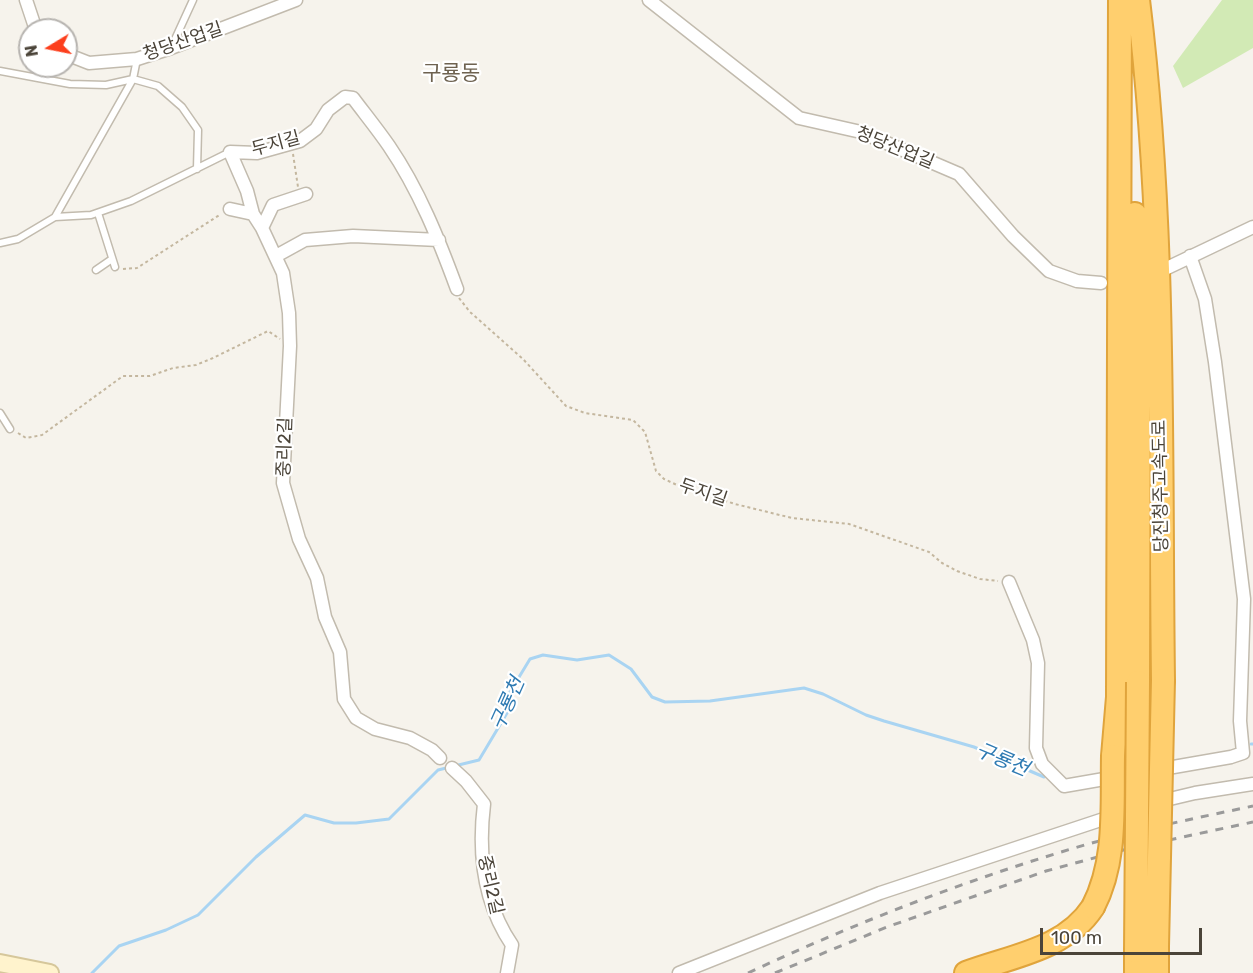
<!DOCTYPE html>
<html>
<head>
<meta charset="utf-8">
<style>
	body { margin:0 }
	#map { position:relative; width:1253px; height:973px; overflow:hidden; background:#f6f3ec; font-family:Rubik,sans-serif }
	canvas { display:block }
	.north { position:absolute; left:18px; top:18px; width:60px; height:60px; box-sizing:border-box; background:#fff; border:2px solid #b7b4b0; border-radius:50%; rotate:260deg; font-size:16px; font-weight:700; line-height:24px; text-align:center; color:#4b4439 }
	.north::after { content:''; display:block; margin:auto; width:21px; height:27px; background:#fc3f1d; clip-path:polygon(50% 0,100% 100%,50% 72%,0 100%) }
	.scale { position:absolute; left:1040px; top:928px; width:162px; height:27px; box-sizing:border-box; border:3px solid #4b4439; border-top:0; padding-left:8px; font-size:18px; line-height:21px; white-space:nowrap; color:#4b4439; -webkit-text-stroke:4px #fff; paint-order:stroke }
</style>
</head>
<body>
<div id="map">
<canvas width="1253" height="973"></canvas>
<div class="north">N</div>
<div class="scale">100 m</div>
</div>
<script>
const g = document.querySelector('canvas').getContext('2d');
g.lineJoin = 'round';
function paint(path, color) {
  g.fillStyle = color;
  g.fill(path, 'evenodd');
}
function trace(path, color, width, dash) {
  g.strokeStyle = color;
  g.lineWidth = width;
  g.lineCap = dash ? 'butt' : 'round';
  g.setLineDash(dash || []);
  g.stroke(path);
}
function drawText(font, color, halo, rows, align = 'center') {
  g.font = font + ' Rubik,"Noto Sans KR",sans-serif';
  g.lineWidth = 4.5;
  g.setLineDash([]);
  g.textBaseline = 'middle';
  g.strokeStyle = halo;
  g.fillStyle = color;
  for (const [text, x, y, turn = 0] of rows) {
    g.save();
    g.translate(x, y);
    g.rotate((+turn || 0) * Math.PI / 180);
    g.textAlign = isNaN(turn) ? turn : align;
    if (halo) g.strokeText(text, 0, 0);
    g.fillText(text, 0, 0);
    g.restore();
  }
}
const green = new Path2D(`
	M1222 0H1253V48L1183 88 1173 66Z`);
const stream = new Path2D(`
	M1251 744H1253
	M92 973 119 946 166 930 198 915 256 857 305 815 334 823H356L389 819 438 770 479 760 510 708V692L530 659 543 655 577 660 609 655 631 669 652 697 665 702 710 701 804 688 823 694 866 715 884 721 974 747 1044 777`);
const path = new Path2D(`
	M293 154 298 187
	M123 269 137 268 221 214
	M459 298 470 312 523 359 566 406 585 413 633 420 645 432 656 471 664 479 677 485 735 504 792 518 849 524 929 552 942 563 957 571 980 579 998 581
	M18 433 26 438 42 435 123 376H150L173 368 196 365 213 358 268 331 280 339`);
const service = new Path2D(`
	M171 48 193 0
	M0 71 70 84 106 85 133 79 158 86 182 107 198 130 197 169
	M98 213 115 267
	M55 217 133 79 137 59
	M0 243 18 239 55 217 91 215 131 201 230 152
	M96 270 112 259
	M0 413 10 429`);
const minor = new Path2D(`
	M26 0 36 30
	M649 0 799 118 861 132 959 174 1013 236 1049 271 1077 281 1101 283
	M66 54 89 63 137 59 171 48 296 0
	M230 209 253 214
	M262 228 273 205 306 194
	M276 256 305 240 353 236 439 240
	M1167 268 1253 227
	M1009 582 1033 640 1038 663 1036 748 1042 764 1064 786 1231 757 1243 753 1240 721 1244 599 1215 362 1205 299 1190 256
	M440 758 432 750 410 738 375 729 356 718 344 699 340 652 325 617 317 578 299 539 283 483 290 346 289 313 283 273 262 228 253 214 247 191 230 152 257 153 300 141 316 129 328 110 345 97 353 98C365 114 378 130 389 146 419 190 439 240 457 289
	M452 768 466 781 484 804C478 853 484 904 512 945L507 973
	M1157 802 1195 793 1253 784
	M679 973 880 893 1140 807`);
const secondary = new Path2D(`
	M0 963 50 973`);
const motorway = new Path2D(`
	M1138 0C1166 225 1160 454 1163 680
	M1135 214 1139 334 1138 682
	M1113 756 1118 697 1120 0
	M966 973C1011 956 1065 950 1093 907
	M1136 973V951
	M1157 973V946`);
const rail = new Path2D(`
	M748 973C853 924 961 882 1071 849 1131 831 1192 819 1253 806
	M775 973 887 927 1046 871 1127 849 1253 822`);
const motorwayBridge = new Path2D(`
	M1093 907C1117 861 1112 807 1113 756
	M1157 946 1163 680
	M1136 951 1138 682`);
const streetNames = [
	["청당산업길",183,42,-19],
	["두지길",276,144,-15],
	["청당산업길",895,148,22],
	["중리2길",285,447,-88],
	["당진청주고속도로",1161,486,-91],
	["두지길",703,493,19],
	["중리2길",490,885,77]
];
const waterNames = [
	["구룡천",508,704,-66],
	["구룡천",1002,760,23]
];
const quarterNames = [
	["구룡동",451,74]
];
paint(green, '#d2eab5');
trace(stream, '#a9d4f2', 3);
trace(service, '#c2bbae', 9);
trace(minor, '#c2bbae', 15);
trace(secondary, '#d6c79b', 20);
trace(motorway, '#e0a43c', 26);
trace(path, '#c4b79f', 2, [3, 3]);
trace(service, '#fff', 6);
trace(minor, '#fff', 12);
trace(secondary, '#fff3cd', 16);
trace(motorway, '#ffcf6e', 22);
trace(rail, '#9a9a9a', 3, [8, 8]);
trace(motorwayBridge, '#e0a43c', 26, []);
trace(motorwayBridge, '#ffcf6e', 22);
drawText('18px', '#4b4439', '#fff', streetNames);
drawText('italic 20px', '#2e7ab2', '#fff', waterNames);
drawText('21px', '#6e6250', '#fff', quarterNames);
</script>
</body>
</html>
